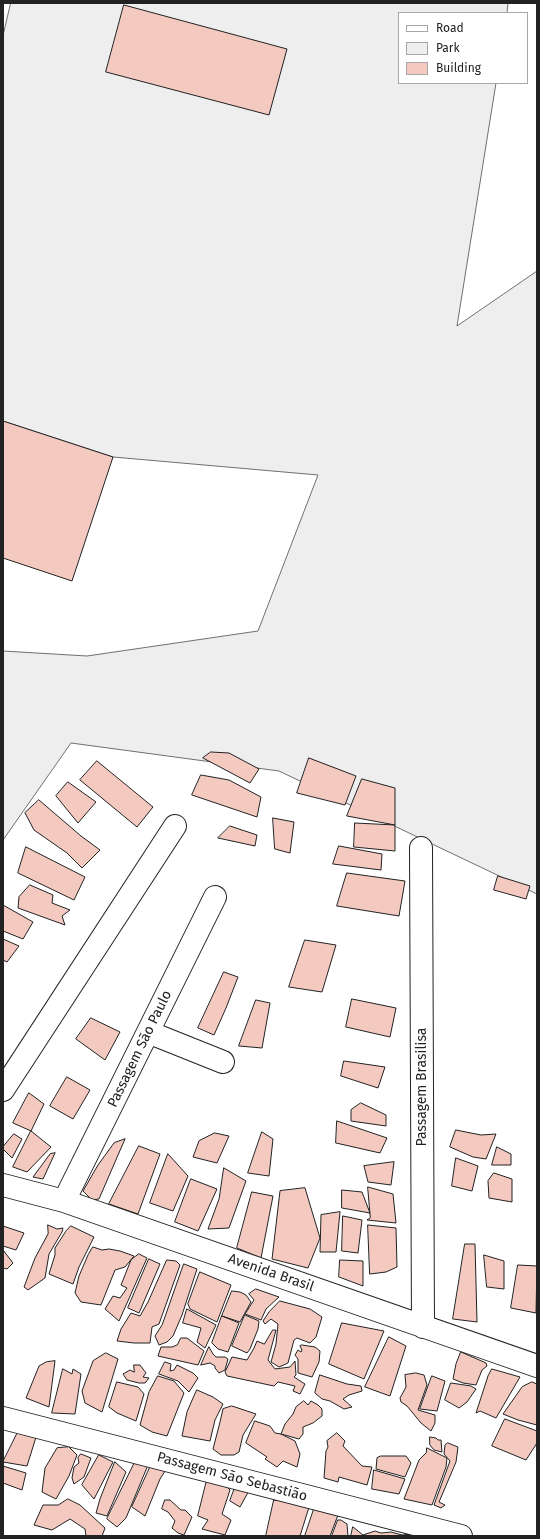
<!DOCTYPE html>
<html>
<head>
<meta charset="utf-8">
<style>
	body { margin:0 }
	#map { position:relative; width:540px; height:1539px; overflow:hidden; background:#fff; font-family:"Fira Sans",sans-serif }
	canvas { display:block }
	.frame { position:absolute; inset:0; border:4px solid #222; pointer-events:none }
	.legend { position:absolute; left:398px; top:12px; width:130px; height:72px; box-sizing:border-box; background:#fff; border:1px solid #a7a7a7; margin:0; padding:5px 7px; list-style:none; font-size:12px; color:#222 }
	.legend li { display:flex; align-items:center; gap:8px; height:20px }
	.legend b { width:20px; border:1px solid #a7a7a7 }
</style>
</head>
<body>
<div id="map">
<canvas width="540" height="1539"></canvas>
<div class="frame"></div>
<ul class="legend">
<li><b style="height:5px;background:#fff"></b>Road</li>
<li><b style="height:11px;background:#eee"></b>Park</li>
<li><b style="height:11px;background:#f3c9c0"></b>Building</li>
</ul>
</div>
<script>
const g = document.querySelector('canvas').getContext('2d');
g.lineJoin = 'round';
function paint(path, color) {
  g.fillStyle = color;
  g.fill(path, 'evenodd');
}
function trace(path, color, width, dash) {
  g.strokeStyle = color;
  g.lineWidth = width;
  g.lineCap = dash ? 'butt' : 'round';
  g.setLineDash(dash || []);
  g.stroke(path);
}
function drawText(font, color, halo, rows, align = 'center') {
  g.font = font + ' "Fira Sans",sans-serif';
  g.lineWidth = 3;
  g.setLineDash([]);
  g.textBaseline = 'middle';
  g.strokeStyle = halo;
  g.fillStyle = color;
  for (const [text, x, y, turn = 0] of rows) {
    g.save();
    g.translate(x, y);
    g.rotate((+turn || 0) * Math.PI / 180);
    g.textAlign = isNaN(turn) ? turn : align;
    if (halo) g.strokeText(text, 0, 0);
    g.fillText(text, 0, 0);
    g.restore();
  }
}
const green = new Path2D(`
	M11 3H508L507 13H399V83H496L457 326 537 271V894L279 771 71 743 3 840V651L87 656 258 631 318 475 113 457 3 421V36Z`);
const building = new Path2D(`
	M124 5 287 49 269 115 106 72Z
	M3 421 113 457 72 581 3 558Z
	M211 752 229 753 259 769 250 783 203 758Z
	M309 758 356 776 345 805 297 793Z
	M97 761 153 807 137 827 80 780Z
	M201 775 229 780 261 797 257 817 192 795Z
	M362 779 395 788V825L347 816Z
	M68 782 96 802 78 823 56 796Z
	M39 800 81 836 100 850 82 868 67 853 34 830 25 813Z
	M273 818 294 822 290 853 275 849Z
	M355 823 395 825V851L354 847Z
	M230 826 257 835 255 846 218 838Z
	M339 846 382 854 381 870 333 864Z
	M26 847 85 877 74 900 18 873Z
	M347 873 405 881 399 916 337 906Z
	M498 876 530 886 526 899 494 890Z
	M30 885 53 895 52 903 70 910 62 916 65 925 18 908 19 897Z
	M3 905 33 922 23 939 3 931Z
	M3 939 19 946 7 962 3 960Z
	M305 940 336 945 322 992 289 987Z
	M224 972 238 977 226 1008 214 1035 198 1028Z
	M352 999 396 1008 390 1037 346 1027Z
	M256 1000 270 1003 262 1048 239 1046Z
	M91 1018 120 1032 105 1060 76 1039Z
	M344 1061 385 1067 378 1088 341 1076Z
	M67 1077 90 1090 73 1119 50 1106Z
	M29 1093 44 1104 31 1131 13 1123Z
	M361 1103 386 1115V1126L351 1121V1110Z
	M337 1121 387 1138 380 1153 336 1143Z
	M456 1130 481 1135 496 1134 486 1159 473 1157 450 1147Z
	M31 1131 51 1147 27 1172 13 1167Z
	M262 1132 273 1139 269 1176 248 1173Z
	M215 1133 229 1136 217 1163 193 1157 199 1141Z
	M14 1134 22 1139 12 1158 3 1149V1147Z
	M125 1139 99 1199 92 1200 83 1191 98 1165 114 1143Z
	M139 1146 160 1154 138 1214 109 1204Z
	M497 1147 511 1154V1165H492Z
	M55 1153 43 1179 33 1177 50 1154Z
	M168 1154 188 1176 173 1211 150 1203Z
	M456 1158 478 1166 472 1191 452 1186Z
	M394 1162 391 1185 368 1182 364 1166Z
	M224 1168 246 1181 229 1228 208 1229 219 1199Z
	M494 1173 512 1179V1202L489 1198 488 1181Z
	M191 1179 217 1189 198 1231 175 1222Z
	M368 1187 393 1194 396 1223 367 1220 370 1218Z
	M305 1188 320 1238 308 1268 272 1259 280 1191Z
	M342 1190 362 1192 370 1213 342 1208Z
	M252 1192 273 1196 261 1258 237 1248Z
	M340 1212 336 1252H320L321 1215Z
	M343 1216 362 1220 358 1253 342 1251Z
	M48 1225 57 1229 63 1228 62 1232 49 1254 45 1278 28 1290 24 1287 35 1258 48 1234Z
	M368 1225 396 1228 397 1267 386 1272 370 1274Z
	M3 1226 24 1233 16 1250 3 1246Z
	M71 1226 94 1237 79 1267 73 1284 49 1274 55 1255V1248L66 1231Z
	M465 1244H475L477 1322 453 1319Z
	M93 1247 102 1250 109 1249 120 1251 134 1256 125 1267 115 1270 101 1305 81 1302 75 1293 79 1276 88 1255Z
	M3 1250 13 1263 7 1269 3 1268Z
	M139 1254 147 1258 119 1321 105 1309 113 1296 120 1298 127 1288 121 1285 131 1260Z
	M484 1255 504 1261V1289L487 1287Z
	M149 1259 160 1264 139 1313 128 1308Z
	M167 1260 176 1261 180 1265 159 1324 152 1327 150 1343H134L117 1341 121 1329 131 1313 140 1316 148 1302Z
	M340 1260 363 1261V1286L339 1277Z
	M184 1264 197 1269 182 1315 173 1336 167 1342 159 1345 155 1336 162 1325Z
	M518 1265 537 1266 536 1313 511 1308Z
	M200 1272 231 1285 217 1322 190 1309 188 1304Z
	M256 1289 279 1297 266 1309 261 1320 245 1314 254 1300 249 1294Z
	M232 1291 240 1292 246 1295 251 1302 240 1322 222 1316Z
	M280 1301 310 1309 322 1317 316 1337 310 1343 297 1338 294 1340 288 1363 279 1367 271 1362 276 1344 278 1324 271 1319 265 1324 263 1321 269 1312Z
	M187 1309 216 1325 205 1348 197 1342 201 1328 183 1323Z
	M245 1315 259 1321 258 1329 250 1349 247 1353 232 1346Z
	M222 1316 239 1323 228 1352 218 1349 212 1343Z
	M342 1323 384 1331 364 1379 329 1364Z
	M273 1330H276L268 1360 275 1369 290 1367 295 1361 296 1375 294 1377 305 1384 300 1394 293 1391 295 1386 278 1382 274 1386 227 1376 225 1372 232 1357 247 1360 254 1348 257 1341 264 1344Z
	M389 1337 406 1346 390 1396 365 1387Z
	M181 1338H187L204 1351 198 1365 158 1356 161 1347H172L177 1345Z
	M302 1345 315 1347 320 1351 319 1362 312 1377 298 1373V1359L295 1355 298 1350 301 1352 302 1350 300 1346Z
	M209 1347 213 1354 216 1357H225L228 1359 225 1370 219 1373 215 1368V1366L210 1363 201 1365Z
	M461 1352 486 1363 487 1366 482 1370 476 1385 463 1383 453 1379 456 1364Z
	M106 1353 118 1359 102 1412 85 1403 82 1391 93 1361Z
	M55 1361 49 1407 26 1398 39 1366 46 1362Z
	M165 1362 171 1364 170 1371 174 1370 177 1365 193 1373 198 1378 189 1392 178 1381 159 1374Z
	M134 1365H140L146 1373 143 1377 149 1378 145 1383H139L127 1380 123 1374 130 1370 134 1372Z
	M63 1369 72 1374 73 1369 81 1374 75 1414 52 1413Z
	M492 1369 520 1377 496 1418 480 1411 476 1413 488 1376Z
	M416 1373 424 1375 427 1385 418 1410 435 1415V1423L431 1431 421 1423 407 1406 401 1402 400 1398 406 1387 405 1375Z
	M320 1375 347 1384 361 1386 362 1391 349 1395 343 1399 352 1407 344 1409 330 1401 322 1399 315 1393Z
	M158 1376 174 1381 184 1393 167 1436 152 1432 140 1425 149 1392Z
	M432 1376 445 1381 437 1411 420 1409Z
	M117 1382 138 1387 144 1394 136 1421 117 1413 109 1407Z
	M532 1382 537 1384V1425L518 1420 503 1414 522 1387Z
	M451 1383 471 1386 476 1389 467 1402 459 1408 445 1400Z
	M197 1390 213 1397 223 1404 215 1420 210 1441 182 1436 187 1412Z
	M304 1401 308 1405 311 1401 318 1405 322 1409V1416L313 1423 303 1427V1434L299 1439 281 1434 285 1424 293 1414 296 1407Z
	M232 1406 256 1414 243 1435 239 1452 234 1455H221L213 1449 219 1426 223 1409Z
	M505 1419 537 1431V1443L526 1460 492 1446Z
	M255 1421 270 1426 275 1433 281 1434 295 1441 300 1454 297 1467 283 1461 277 1467 265 1459 267 1457 246 1443Z
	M20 1428 37 1434 27 1466 3 1462Z
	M337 1433 345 1441 343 1446 362 1466 372 1467 367 1485 339 1477 338 1482 324 1478 326 1451 328 1447 327 1441Z
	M430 1437 436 1438 438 1440H441L442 1452 434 1450 430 1445Z
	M448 1443 458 1447 456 1462 439 1502 445 1505 441 1508 434 1505 450 1461 444 1454 445 1445Z
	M69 1447 77 1455 69 1476 56 1499 42 1492 45 1468 57 1448Z
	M427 1448 447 1458 446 1467 432 1505 404 1499 419 1460 426 1453Z
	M81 1454 91 1458 84 1477 74 1484 72 1478 74 1467 79 1463 78 1458Z
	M99 1455 113 1462 94 1499 82 1485Z
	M381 1456H406L411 1463 405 1477 376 1469 377 1458Z
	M137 1458 148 1465 126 1518 117 1527 107 1519Z
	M115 1462 126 1472 107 1516 96 1513 100 1499Z
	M152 1463 167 1468 160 1479 145 1516 132 1507Z
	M3 1466 26 1473 22 1490 3 1483Z
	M374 1470 405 1479 399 1494 372 1489Z
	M207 1480 224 1484 230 1490 222 1514 231 1520 225 1535 202 1529 208 1520 198 1516Z
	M237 1482 251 1487 240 1507 230 1501Z
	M68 1499 80 1505 105 1528 102 1536H86L85 1529 70 1519 52 1530 34 1525 43 1505H58Z
	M165 1500H170L181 1510H185L192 1517 184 1535 178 1533 172 1528 175 1521 168 1512 162 1509Z
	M274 1500 310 1504 300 1536H266Z
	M315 1506 338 1515 330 1536H305Z
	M338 1520H341L347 1524 348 1536H332Z
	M353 1527 363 1535 375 1531 381 1533 391 1532 402 1535 422 1533 421 1536H351Z`);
const street = new Path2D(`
	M421 848 423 1327
	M148 1032 223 1062
	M3 1090 175 826
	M3 1185 64 1201 537 1366
	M64 1201 215 897
	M3 1418 461 1536`);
const streetNames = [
	["Passagem São Paulo",140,1049,-64],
	["Passagem Brasilisa",422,1087,-90],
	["Avenida Brasil",271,1273,19],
	["Passagem São Sebastião",232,1477,15]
];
paint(green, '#eee');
trace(green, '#6f6f6f', 1);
paint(building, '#f3c9c0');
trace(building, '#222', 1);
trace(street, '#222', 24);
trace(street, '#fff', 22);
drawText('14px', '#222', '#fff', streetNames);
</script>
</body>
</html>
